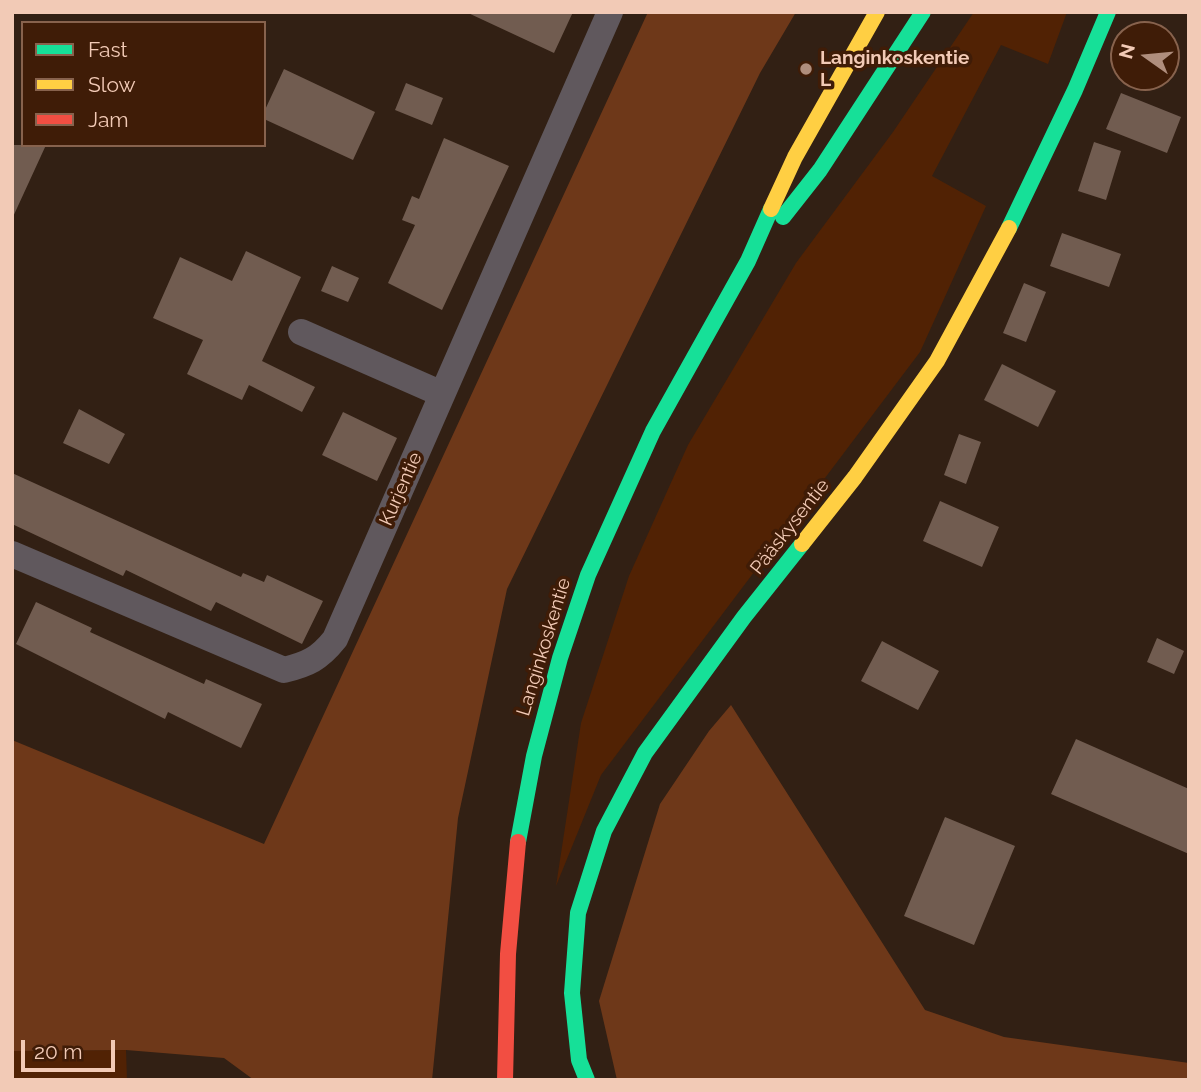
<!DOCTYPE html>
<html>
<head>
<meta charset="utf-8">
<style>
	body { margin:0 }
	#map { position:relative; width:1201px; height:1092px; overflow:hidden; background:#322014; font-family:Raleway,sans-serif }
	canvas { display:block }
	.frame { position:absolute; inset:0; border:14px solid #f2cab6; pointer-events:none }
	.legend { position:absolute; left:21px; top:21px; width:245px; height:126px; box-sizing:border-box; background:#3f1c07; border:2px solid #87624d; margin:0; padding:9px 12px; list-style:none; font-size:21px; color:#f2cab6 }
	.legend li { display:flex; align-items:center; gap:14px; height:35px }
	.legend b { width:35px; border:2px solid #87624d }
	.north { position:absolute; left:1110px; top:21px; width:70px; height:70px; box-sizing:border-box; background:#3f1c07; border:2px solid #87624d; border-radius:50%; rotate:285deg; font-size:19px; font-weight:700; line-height:28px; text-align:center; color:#f2cab6 }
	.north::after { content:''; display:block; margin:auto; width:24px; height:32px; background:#af8e7d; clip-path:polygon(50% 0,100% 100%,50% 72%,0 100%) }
	.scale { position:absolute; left:21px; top:1040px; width:94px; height:32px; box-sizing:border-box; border:4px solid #f2cab6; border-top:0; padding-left:9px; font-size:21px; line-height:24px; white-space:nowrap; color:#f2cab6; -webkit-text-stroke:5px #3f1c07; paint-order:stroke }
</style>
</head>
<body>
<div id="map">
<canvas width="1201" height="1092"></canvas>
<div class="frame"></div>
<ul class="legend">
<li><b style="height:9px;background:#16e098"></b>Fast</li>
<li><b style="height:9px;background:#ffcf43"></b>Slow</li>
<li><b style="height:9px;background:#f24e42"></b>Jam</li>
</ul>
<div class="north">N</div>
<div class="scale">20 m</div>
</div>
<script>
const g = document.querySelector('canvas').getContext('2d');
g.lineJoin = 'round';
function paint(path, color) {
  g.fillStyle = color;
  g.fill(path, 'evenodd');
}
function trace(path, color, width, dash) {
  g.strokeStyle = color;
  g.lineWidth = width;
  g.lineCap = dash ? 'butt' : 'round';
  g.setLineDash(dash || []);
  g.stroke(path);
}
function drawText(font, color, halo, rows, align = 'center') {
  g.font = font + ' Raleway,sans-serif';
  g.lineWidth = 7;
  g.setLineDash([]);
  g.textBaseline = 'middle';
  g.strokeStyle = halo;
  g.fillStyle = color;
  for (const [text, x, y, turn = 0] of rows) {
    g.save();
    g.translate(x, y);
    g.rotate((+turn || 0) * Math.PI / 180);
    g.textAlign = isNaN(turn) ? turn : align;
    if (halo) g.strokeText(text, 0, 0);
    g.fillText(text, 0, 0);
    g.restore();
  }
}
const green = new Path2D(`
	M974 12H1067L1048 64 1001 45 932 176 986 206 920 352 601 775 556 886 581 723 629 576 688 445 796 263 893 132Z
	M126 1050 127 1080H12V1051Z`);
const forest = new Path2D(`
	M648 12H796L760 73 507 589 458 818 432 1080H254L224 1058 126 1050 12 1051V740L264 844Z
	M731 705 925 1010 1004 1037 1189 1063V1080H617L599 1001 660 804 709 731Z`);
const building = new Path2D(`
	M466 12H573L554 53Z
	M284 69 375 112 353 160 264 119V112Z
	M406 83 443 98 432 125 395 110Z
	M1121 93 1181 117 1167 153 1106 129Z
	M444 138 509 166 442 310 388 283 415 225 402 220 412 196 419 199Z
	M1094 142 1121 151 1106 200 1078 191Z
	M12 145H46L12 219Z
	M1062 233 1121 254 1109 287 1050 266Z
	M246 251 301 277 262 361 315 387 302 412 249 385 242 400 187 374 203 340 153 318 180 257 232 281Z
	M332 266 359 278 348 302 321 291Z
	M1024 283 1046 292 1026 342 1003 333Z
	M1002 364 1056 391 1038 427 984 400Z
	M79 409 125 434 109 464 63 443Z
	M343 412 397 438 377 481 322 455Z
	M959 434 981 442 966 484 944 475Z
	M12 473 241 577 243 573 264 582 267 575 323 601 302 644 216 602 211 611 126 570 123 576 12 524Z
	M940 501 999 527 982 567 923 541Z
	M36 602 92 628 90 632 204 684 206 679 262 704 241 748 168 712 165 719 16 644Z
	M1157 638 1184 651 1174 674 1147 662Z
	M882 641 939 671 918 710 861 681Z
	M1076 739 1189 789V854L1051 794Z
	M945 817 1015 846 974 945 904 916Z`);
const street = new Path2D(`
	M301 332 442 394
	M12 554 284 670C308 664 319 659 335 639L610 12`);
const fast = new Path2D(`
	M783 217 820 170 923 12
	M1009 228 1075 90 1108 12
	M518 842 534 756 560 658 588 575 653 431 748 261 771 209
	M587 1080 579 1060 572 993 578 913 604 831 645 753 744 617 802 544`);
const slow = new Path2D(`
	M771 209 795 157 877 12
	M802 544 855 477 937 361 1009 228`);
const jam = new Path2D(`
	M505 1080 508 954 518 842`);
const markers = [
	[806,69,7,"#af8e7d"]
];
const poiNames = [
	["Langinkoskentie",820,58],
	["L",820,80]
];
const streetNames = [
	["Kurjentie",401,489,-66],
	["Pääskysentie",790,527,-52],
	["Langinkoskentie",544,647,-73]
];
paint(green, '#512204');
paint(forest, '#6e3819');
paint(building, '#715c50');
trace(street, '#60585d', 26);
trace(fast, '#16e098', 16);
trace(slow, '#ffcf43', 16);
trace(jam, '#f24e42', 16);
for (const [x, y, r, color] of markers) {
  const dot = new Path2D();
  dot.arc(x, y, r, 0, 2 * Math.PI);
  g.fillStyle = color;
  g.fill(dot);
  trace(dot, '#3f1c07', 2.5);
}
drawText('bold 19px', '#f2cab6', '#3f1c07', poiNames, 'left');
drawText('19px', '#f2cab6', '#3f1c07', streetNames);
</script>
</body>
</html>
